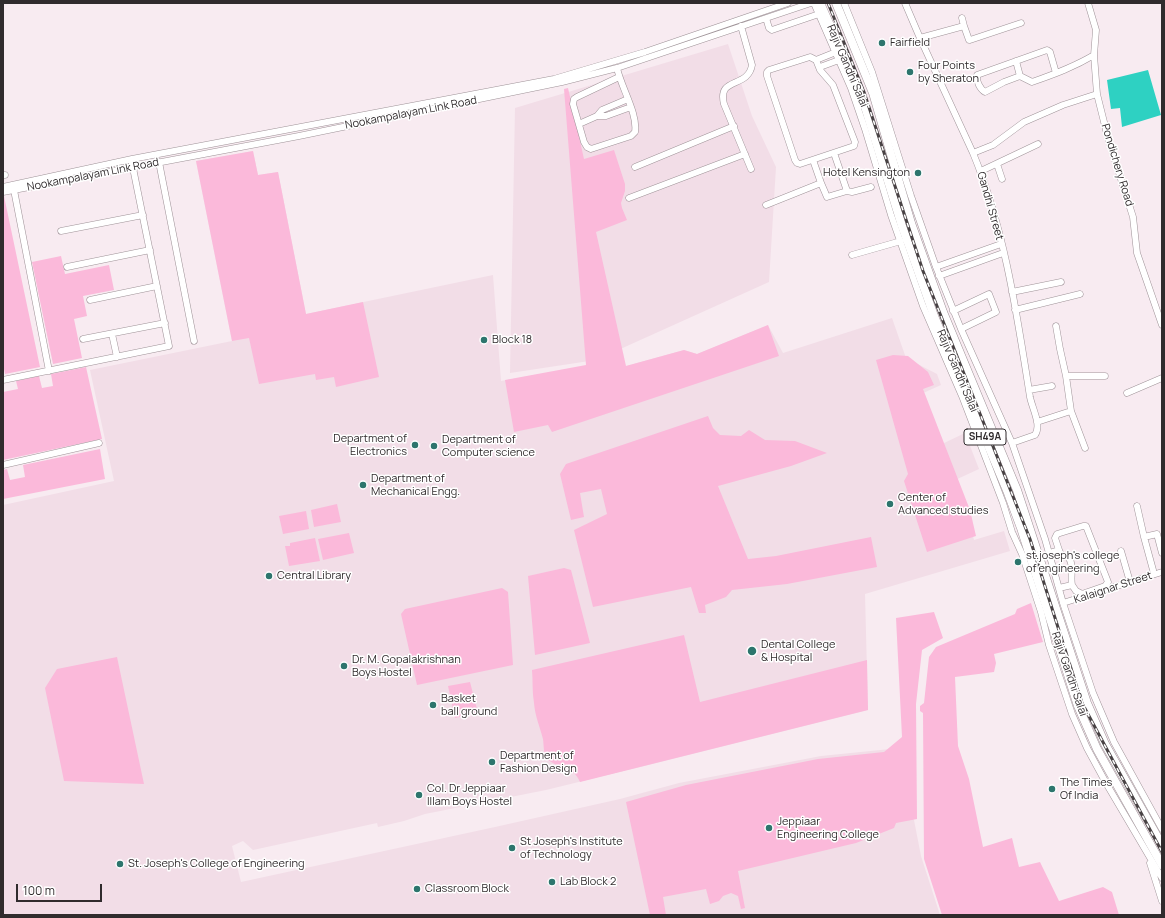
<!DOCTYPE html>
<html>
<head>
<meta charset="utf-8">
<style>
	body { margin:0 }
	#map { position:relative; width:1165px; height:918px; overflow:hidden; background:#f8ebf1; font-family:Manrope,sans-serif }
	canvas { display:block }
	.frame { position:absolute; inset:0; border:4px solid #302b2d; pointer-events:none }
	.scale { position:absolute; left:16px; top:884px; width:86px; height:18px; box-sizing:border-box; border:2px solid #302b2d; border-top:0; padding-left:5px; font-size:12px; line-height:14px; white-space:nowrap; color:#302b2d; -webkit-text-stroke:3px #fff; paint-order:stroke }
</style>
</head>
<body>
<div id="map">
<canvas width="1165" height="918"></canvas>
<div class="frame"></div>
<div class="scale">100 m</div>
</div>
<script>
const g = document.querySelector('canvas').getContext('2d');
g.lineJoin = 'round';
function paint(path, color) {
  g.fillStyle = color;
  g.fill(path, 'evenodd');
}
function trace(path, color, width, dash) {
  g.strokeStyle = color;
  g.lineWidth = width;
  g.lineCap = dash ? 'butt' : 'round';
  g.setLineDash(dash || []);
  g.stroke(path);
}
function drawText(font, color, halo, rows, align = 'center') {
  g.font = font + ' Manrope,sans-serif';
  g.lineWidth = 3;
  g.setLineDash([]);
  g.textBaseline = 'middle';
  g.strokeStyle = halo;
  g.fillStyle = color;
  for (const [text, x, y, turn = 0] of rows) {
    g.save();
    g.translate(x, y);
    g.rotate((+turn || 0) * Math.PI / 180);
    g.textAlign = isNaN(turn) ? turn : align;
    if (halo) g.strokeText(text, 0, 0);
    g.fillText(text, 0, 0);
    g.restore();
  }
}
const built = new Path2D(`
	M728 44 752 116 776 167 769 282 596 360 510 373 515 108Z
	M253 151 258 175 278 172 306 314 493 275 501 381 586 366H626L684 350 697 354 768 325 783 353 892 318 906 358 937 374 941 385 921 394 942 444 965 433 979 469 953 481 967 514 974 540 1004 531 1010 551 865 594 868 710 632 769 546 790 425 814 404 821 378 827 377 823 253 850 243 841 232 846 241 882 495 827 620 799 679 783 821 756 900 748 921 856 940 915H3V505L114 481 90 370 232 341 196 161Z`);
const green = new Path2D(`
	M568 88 584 159 614 150 625 184V191L621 203 622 208 627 220 596 232 626 366 684 350 697 354 768 325 779 356 552 432 548 425 514 432 505 380 586 365 564 89Z
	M253 151 258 175 278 172 306 314 363 302 379 377 336 387 334 377 316 380 315 374 259 384 249 338 232 341 196 161Z
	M3 196H4L40 367 5 374 3 364Z
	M61 256 65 274 109 265 114 290 83 296 87 316 74 319 82 358 53 364 32 262Z
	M893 355 908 356 928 372 934 385 923 389 970 510 976 536 927 552 904 481 908 474 876 360Z
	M86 367 102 439 3 460V392L18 389 16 381 39 376 42 388 53 386 51 374Z
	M708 416 713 428 720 435 741 436 749 430 765 440 795 441 827 453 791 466 718 486 748 559 776 556 871 537 877 567 787 584 732 590 726 597 705 605 706 613H699L691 587 593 607 574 530 607 514 601 489 580 493 584 517 571 520 560 474 566 464Z
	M100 449 105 479 3 499V470L7 469 10 480 25 477 23 465Z
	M337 504 341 522 314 527 311 510Z
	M306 511 309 529 283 534 279 516Z
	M349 533 354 553 323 560 318 539Z
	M315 538 320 561 289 566 285 546H290V543Z
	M564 568 571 570 590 643 535 655 528 576Z
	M502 588 508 592 513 665 417 685 401 614 405 609Z
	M1031 603 1043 642 994 654 996 663 994 672 955 677 958 746 969 779 983 847 1012 838 1019 867 1040 862 1059 901 1103 887 1112 892 1119 915H942L924 859 923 713 920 711V706L924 703 929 657 936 647 1015 614 1017 609Z
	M934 612 943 638 922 650 916 704 917 819 896 823 894 828 856 843 738 871 745 908 741 909 738 896 731 893 723 896 719 901 710 904 706 889 663 897 666 915H650L626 802 686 785 818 759 884 752 902 737 896 618Z
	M684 635 700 702 867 660 868 710 580 782C573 765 560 769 548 760 543 755 544 746 543 739 540 727 535 716 534 703 532 692 533 681 532 670Z
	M117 657 144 784 64 781 45 688 57 669Z
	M470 682 478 713 455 718 448 686Z`);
const water = new Path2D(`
	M1148 70 1161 115 1122 127 1120 108 1111 109 1107 80Z`);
const minor = new Path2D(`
	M814 3 851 88 865 129 891 215 923 306 962 396 1003 503 1012 532 1022 554 1041 612 1049 645 1072 714 1087 748 1106 783 1162 878
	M844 3 872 72 911 196 936 267 961 329 1012 443 1045 539 1063 603 1093 693 1114 742 1162 829
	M905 3 920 38 973 153C1005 230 1017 315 1030 397 1032 408 1042 425 1035 435L1012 443
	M1088 3 1096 30 1094 55 1097 94 1108 138 1133 217 1137 253 1162 325
	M766 18 769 28 772 30 819 14
	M962 18 964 26
	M741 26 752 65C748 89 717 76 724 104L751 169
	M920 38 964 26 969 40H970L1021 23
	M810 57 816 60 820 70 833 85 855 142 854 146 800 164 797 163 795 160 767 76V72L769 70Z
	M816 60 836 52
	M1016 61 1020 76
	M820 67 839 60
	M617 68C621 87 638 114 635 132L631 136 591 149 587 147 584 142 573 104 574 99 577 97 619 77
	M1056 73 1050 52 1047 50 977 75C976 81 980 89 985 92L1004 82 1020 76 1032 82C1055 74 1074 67 1094 55
	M628 99 602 110 597 116H606L631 107
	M579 124 597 116
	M834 153 847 191 852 192 871 187
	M973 153 993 145 1024 122 1063 105 1097 94
	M813 160 821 183
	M159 162 194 341
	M997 164 1002 179
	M635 167 734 126
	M981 171 1038 144
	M3 175H5
	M3 187 132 159 554 79 645 52 788 3
	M14 190 49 371
	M3 192 299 136 562 82 617 68 811 3
	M629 198 745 154
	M766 205 821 183 827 197 847 191
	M61 231 143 215
	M852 255 901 241
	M67 267 150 250
	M936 267 1001 244
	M939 276 1003 253
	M1012 292 1061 282
	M90 300 157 286
	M1015 310 1080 294
	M953 311 989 294 996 312 961 329
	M1056 326 1060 349 1066 376 1071 411 1085 448
	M112 334 117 357
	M83 339 165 323
	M1066 376H1105
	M3 380 169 346 132 163
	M1029 390 1052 386
	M1127 393 1162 378
	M1037 422 1071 411
	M3 465 99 443
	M1137 506 1144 537 1157 534 1162 553
	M1144 537 1153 570
	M1059 550 1062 557 1067 556C1075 563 1070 576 1072 585
	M1121 551 1130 582
	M1049 553 1059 550 1055 538 1057 534 1083 526H1086L1108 582 1105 586 1082 594 1076 591 1072 585 1059 588
	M1101 591 1162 572
	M1063 603 1088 595
	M1150 863 1162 901`);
const major = new Path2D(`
	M820 3 862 97 902 226 934 316 1008 493 1021 528 1078 706 1097 749 1162 865
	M836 3 873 93 911 223 943 312 1017 490 1087 703 1105 744 1162 845`);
const rail = new Path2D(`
	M828 3 864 92 923 271 1030 539 1082 703 1162 852`);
const markers = [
	[882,43,4,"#2d756d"],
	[910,72,4,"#2d756d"],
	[918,173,4,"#2d756d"],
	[484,340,4,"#2d756d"],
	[415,445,4,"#2d756d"],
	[434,446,4,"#2d756d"],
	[363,485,4,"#2d756d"],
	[890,504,4,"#2d756d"],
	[1018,562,4,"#2d756d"],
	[269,576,4,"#2d756d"],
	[752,651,5,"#2d756d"],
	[344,666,4,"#2d756d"],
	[433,705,4,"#2d756d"],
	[492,762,4,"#2d756d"],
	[1052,789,4,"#2d756d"],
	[419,795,4,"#2d756d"],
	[769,828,4,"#2d756d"],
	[512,848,4,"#2d756d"],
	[120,864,4,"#2d756d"],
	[552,882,4,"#2d756d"],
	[417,889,4,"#2d756d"]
];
const shields = [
	[985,437,42]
];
const shieldNames = [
	["SH49A",985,437]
];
const poiNames = [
	["Fairfield",890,43],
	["Four Points",918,66],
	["by Sheraton",918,79],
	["Hotel Kensington",910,173,"right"],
	["Block 18",492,340],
	["Department of",407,439,"right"],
	["Electronics",407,452,"right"],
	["Department of",442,440],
	["Computer science",442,453],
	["Department of",371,479],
	["Mechanical Engg.",371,492],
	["Center of",898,498],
	["Advanced studies",898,511],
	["st.joseph's college",1026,556],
	["of engineering",1026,569],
	["Central Library",277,576],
	["Dental College",761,645],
	["& Hospital",761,658],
	["Dr. M. Gopalakrishnan",352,660],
	["Boys Hostel",352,673],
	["Basket",441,699],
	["ball ground",441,712],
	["Department of",500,756],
	["Fashion Design",500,769],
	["The Times",1060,783],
	["Of India",1060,796],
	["Col. Dr Jeppiaar",427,789],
	["Illam Boys Hostel",427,802],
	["Jeppiaar",777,822],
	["Engineering College",777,835],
	["St Joseph's Institute",520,842],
	["of Technology",520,855],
	["St. Joseph's College of Engineering",128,864],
	["Lab Block 2",560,882],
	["Classroom Block",425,889]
];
const streetNames = [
	["Rajiv Gandhi Salai",847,66,67],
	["Nookampalayam Link Road",411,113,-11],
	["Pondichery Road",1117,165,73],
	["Nookampalayam Link Road",93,175,-11],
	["Gandhi Street",990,206,74],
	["Rajiv Gandhi Salai",957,371,67],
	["Kalaignar Street",1113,588,-18],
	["Rajiv Gandhi Salai",1069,674,71]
];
paint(built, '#f2dde7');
paint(green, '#fbb9da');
paint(water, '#2ed1c2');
trace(minor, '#9f9398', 7);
trace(major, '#9f9398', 9);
trace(minor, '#fff', 6);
trace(major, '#fff', 8);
trace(rail, '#484244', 3);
trace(rail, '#fff', 1.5, [4.5]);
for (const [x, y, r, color] of markers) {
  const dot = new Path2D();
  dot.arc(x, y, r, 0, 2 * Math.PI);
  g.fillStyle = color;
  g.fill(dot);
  trace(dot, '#fff', 1.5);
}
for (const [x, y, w] of shields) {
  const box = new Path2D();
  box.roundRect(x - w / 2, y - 8, w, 16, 3);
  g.fillStyle = '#fff';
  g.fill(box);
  trace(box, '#302b2d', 1);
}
drawText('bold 10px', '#302b2d', null, shieldNames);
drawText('11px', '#302b2d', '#fff', poiNames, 'left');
drawText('11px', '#302b2d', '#fff', streetNames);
</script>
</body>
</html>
